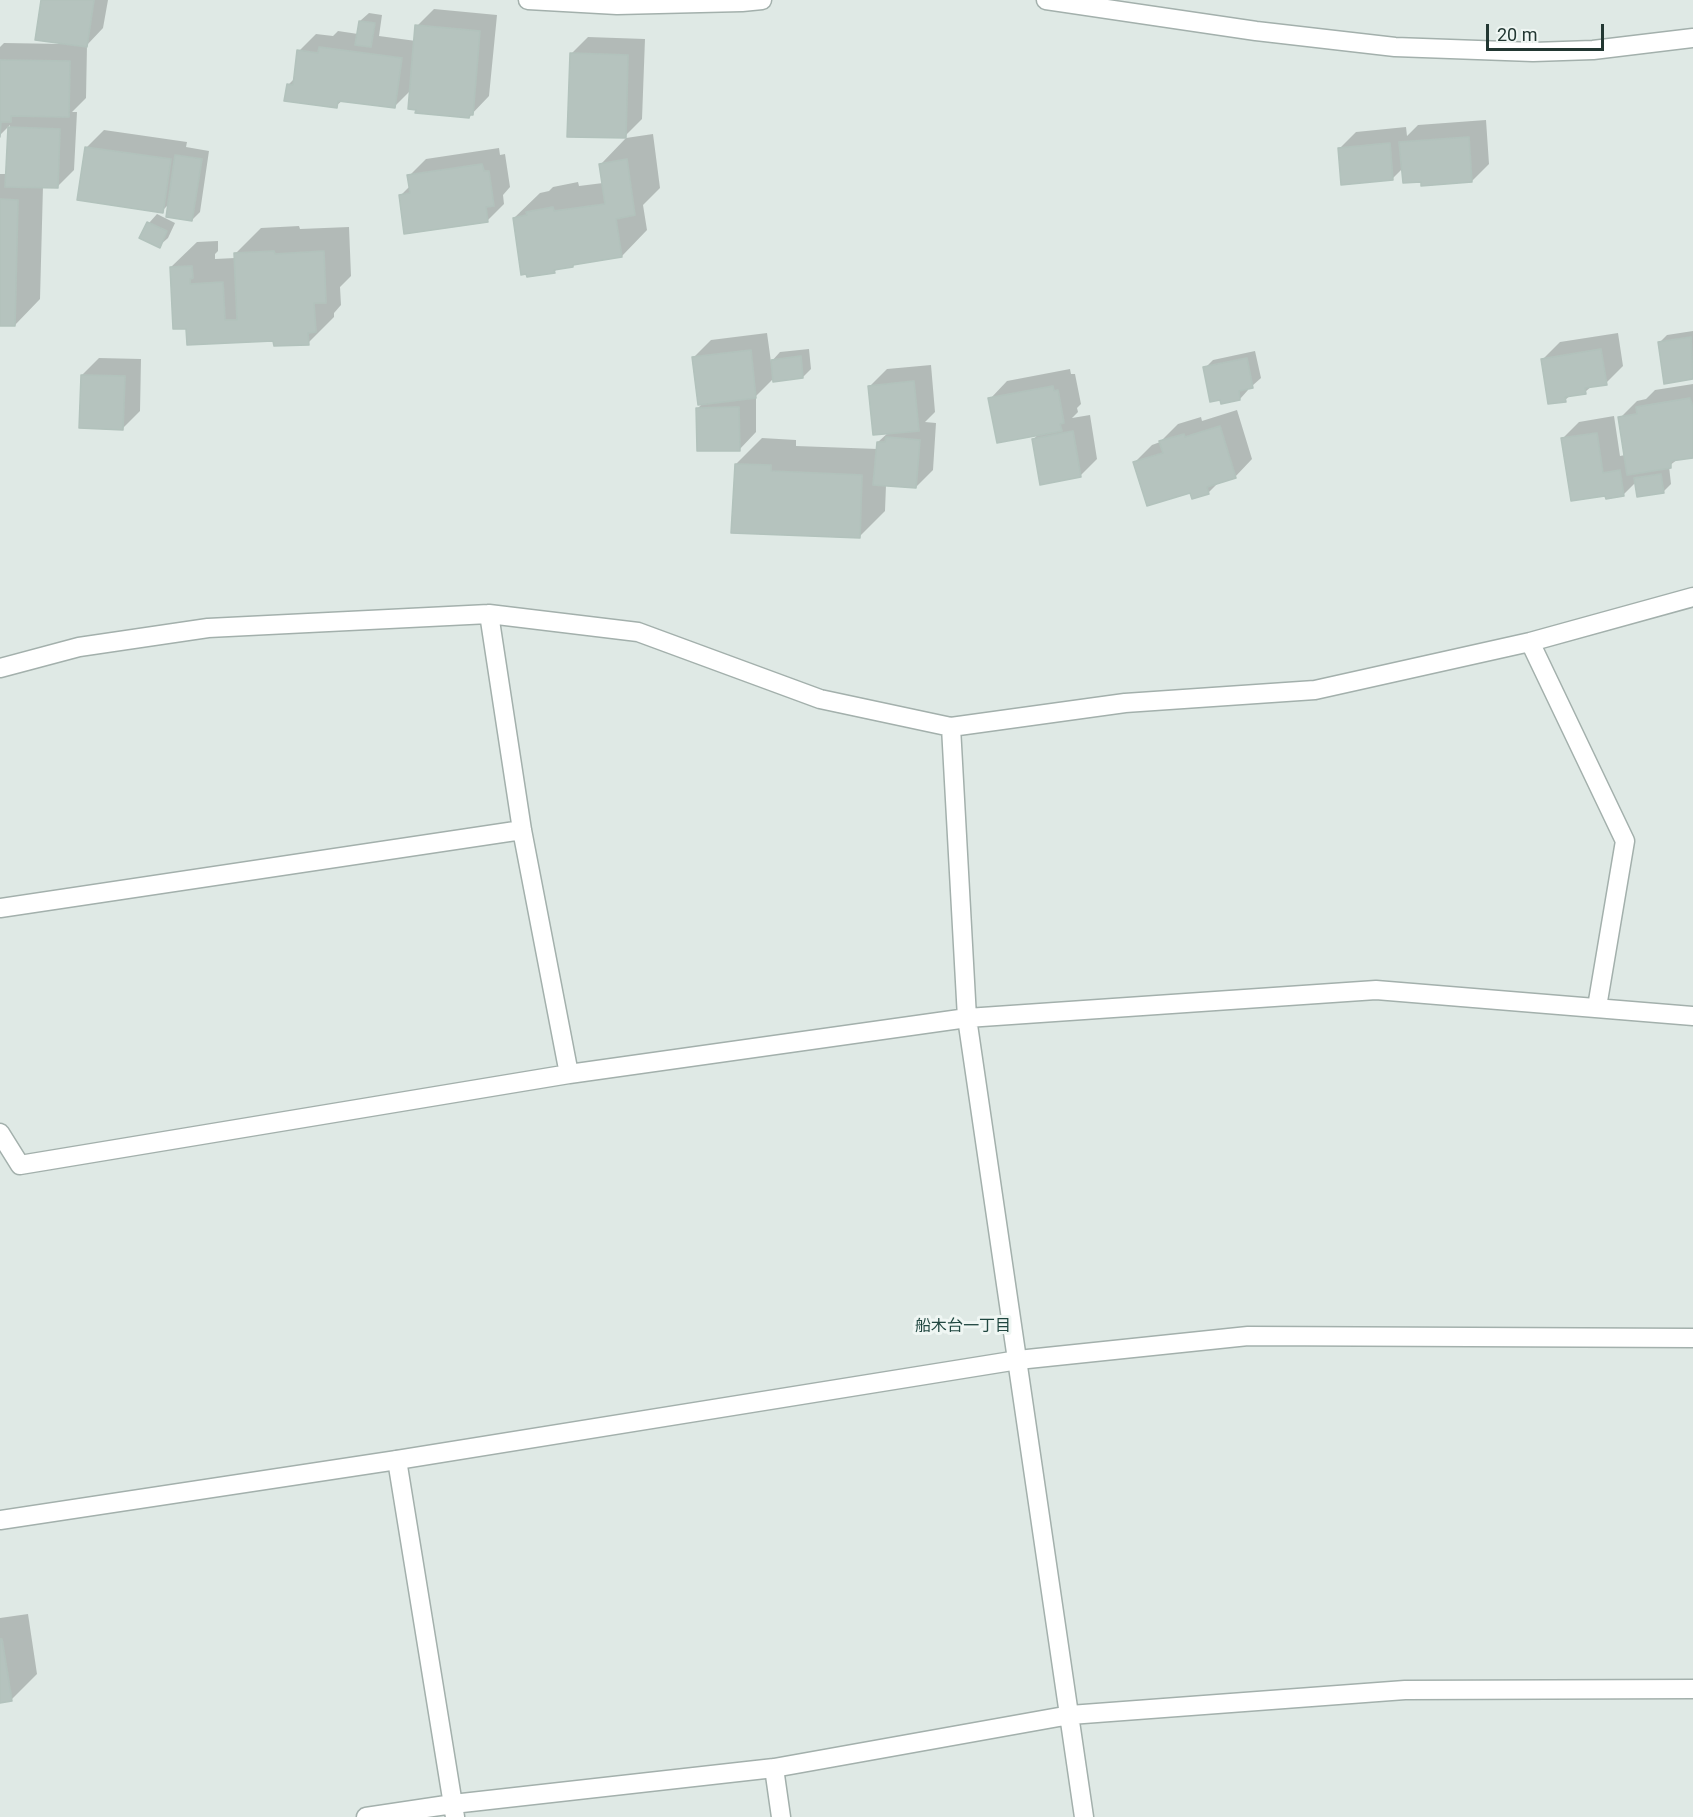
<!DOCTYPE html>
<html>
<head>
<meta charset="utf-8">
<style>
	body { margin:0 }
	#map { position:relative; width:1693px; height:1817px; overflow:hidden; background:#dfe9e5; font-family:Roboto,sans-serif }
	canvas { display:block }
	.scale { position:absolute; left:1486px; top:24px; width:118px; height:27px; box-sizing:border-box; border:3px solid #223732; border-top:0; padding-left:8px; font-size:18px; line-height:21px; white-space:nowrap; color:#223732; -webkit-text-stroke:4px #eff6f3; paint-order:stroke }
</style>
</head>
<body>
<div id="map">
<canvas width="1693" height="1817"></canvas>
<div class="scale">20 m</div>
</div>
<script>
const g = document.querySelector('canvas').getContext('2d');
g.lineJoin = 'round';
function paint(path, color) {
  g.fillStyle = color;
  g.fill(path, 'evenodd');
}
function trace(path, color, width, dash) {
  g.strokeStyle = color;
  g.lineWidth = width;
  g.lineCap = dash ? 'butt' : 'round';
  g.setLineDash(dash || []);
  g.stroke(path);
}
function drawText(font, color, halo, rows, align = 'center') {
  g.font = font + ' Roboto,"Noto Sans JP",sans-serif';
  g.lineWidth = 6;
  g.setLineDash([]);
  g.textBaseline = 'middle';
  g.strokeStyle = halo;
  g.fillStyle = color;
  for (const [text, x, y, turn = 0] of rows) {
    g.save();
    g.translate(x, y);
    g.rotate((+turn || 0) * Math.PI / 180);
    g.textAlign = isNaN(turn) ? turn : align;
    if (halo) g.strokeText(text, 0, 0);
    g.fillText(text, 0, 0);
    g.restore();
  }
}
const shadow = new Path2D(`
	M42 0H108L103 28 87 45 86 98 72 112H77L74 170 57 187 43 186 40 299 15 325H0V174H7L10 125 0 135V47L4 43 64 44Z
	M434 9 497 15 489 96 469 117 417 108 411 90 394 107 343 100 336 106 288 85 295 78 299 51 316 34 333 36 338 31 358 34 360 21 369 13 382 15 379 36 416 41 417 26Z
	M588 37 645 39 642 119 625 136 571 54Z
	M1486 120 1489 164 1472 181 1422 180 1403 168 1393 178 1339 149 1356 132 1406 127 1407 136 1418 125Z
	M104 130 187 142 186 147 209 151 200 212 192 220 169 204 162 211 87 147Z
	M653 134 660 188 643 205 647 230 622 256 575 263 573 266 558 268 554 272 514 218 540 193 549 191 553 187 578 182 579 186 603 183 601 164 626 138Z
	M499 148 500 155 505 154 510 187 503 195 504 204 487 221 400 196 410 186 409 176 426 159Z
	M157 214 175 223 168 238 159 246 141 237 149 223Z
	M299 226 300 229 349 227 351 276 340 287 341 305 334 313V317L308 343 188 327 171 267 197 242 218 241V251L215 254V259L235 258V254L261 228Z
	M1693 331V378L1665 382 1659 343 1667 335Z
	M767 333 771 362 780 352 809 349 811 369 803 377 774 378 756 396V432L739 450 698 408 703 403 694 357 711 340Z
	M1618 333 1623 366 1606 383 1592 386 1585 392 1571 395 1565 400 1543 359 1560 342Z
	M1255 351 1261 378 1252 386 1247 387 1248 390 1240 399 1205 368 1213 360Z
	M99 358 141 359 140 411 123 428 82 375Z
	M931 365 935 412 925 422 936 423 933 470 916 487 886 485 885 511 859 537 736 464 762 438 796 440V446L878 449V442L889 432 870 386 887 369Z
	M1070 369 1071 374H1075L1081 404 1077 408 1078 412 1072 418 1090 415 1097 459 1080 476 1033 440 1039 433 990 399 1007 381Z
	M1693 384V456L1678 459 1669 466 1671 484 1663 492 1636 482 1624 494 1562 439 1579 422 1614 416 1620 456 1625 455 1620 418 1637 401 1646 399 1655 390Z
	M1237 410 1252 459 1235 477 1219 482 1209 492 1193 497 1191 491 1135 462 1152 445 1160 442 1178 424 1201 417 1202 421Z
	M28 1614 37 1674 11 1700 0 1702V1618Z`);
const building = new Path2D(`
	M41 0H94L87 47 35 40Z
	M359 21 375 23 371 47 355 45Z
	M415 25 480 31 473 115H470L469 118 415 113 416 110 408 109Z
	M319 47 402 58 395 108 338 101 337 108 284 101 287 84 293 85 297 50 318 53Z
	M570 53 628 55 626 138 567 137Z
	M0 60 70 61 69 117 11 116V122H1L0 137Z
	M8 127 60 129 58 188 5 187Z
	M1469 137 1472 182 1421 186V182L1403 183 1399 142Z
	M1390 143 1393 180 1341 185 1338 148Z
	M85 147 171 159 163 213 77 200Z
	M175 155 202 159 192 221 166 217Z
	M627 159 635 215 616 219 622 257 573 265V267L554 270 555 273 527 277 526 274 521 275 513 218 527 215 526 212 553 207 554 211 605 204 599 164Z
	M482 164 484 171H489L494 206 486 207 488 222 404 234 399 195 410 193 407 175Z
	M0 199 18 200 15 326H0Z
	M147 222 167 231 160 248 139 238Z
	M274 251 275 254 324 251 326 303H314L316 332 308 333 309 345 274 346 273 341 187 345 186 329H173L170 267 192 266 193 278 190 279V284L223 282 225 320H237L234 253Z
	M1691 337 1693 379 1664 384 1658 342Z
	M1601 349 1607 385 1585 388 1586 394 1565 397 1566 402 1548 404 1541 359Z
	M751 350 756 398 698 405 692 357Z
	M801 356 803 378 773 382 771 360Z
	M1247 358 1253 388 1239 391 1240 400 1221 404 1220 400 1210 402 1203 367Z
	M81 375 125 376 123 430 79 428Z
	M914 381 919 431 873 435 868 386Z
	M1053 386 1054 391 1058 390 1064 423 1060 424 1062 431 997 443 988 398Z
	M1690 398 1693 407V458L1671 461V468L1627 475 1618 417 1637 414 1636 407Z
	M739 407 740 451H697L696 408Z
	M1220 426 1236 478 1207 487 1209 494 1192 499 1190 493 1147 506 1133 462 1163 453 1159 441 1184 434 1185 437Z
	M1073 431 1081 477 1040 485 1032 439Z
	M1597 433 1603 473 1620 470 1624 496 1606 499 1605 496 1571 501 1561 438Z
	M886 437 920 440 916 488 873 485 877 442H885Z
	M735 464 771 465V471L862 475 860 538 731 533Z
	M1661 474 1664 493 1637 497 1634 478Z
	M0 1639H2L12 1701 0 1703Z`);
const minor = new Path2D(`
	M489 614 522 830 569 1074
	M1530 642 1625 841 1597 1007
	M0 668 79 647 208 628 489 614 638 632 820 699 951 727 1125 703 1315 690 1530 642 1693 597
	M951 727 967 1018 1084 1817
	M0 908 522 830
	M0 1133 20 1165 569 1074 967 1018 1376 990 1693 1016
	M397 1460 455 1817
	M774 1768 781 1817
	M366 1817 453 1804 774 1768 1070 1715 1405 1690 1693 1689`);
const tertiary = new Path2D(`
	M528 0 617 5 742 2 762 0
	M1046 0 1256 31 1395 47 1533 52 1593 50 1693 38
	M0 1520 397 1460 1018 1360 1248 1336 1693 1338`);
const neighbourhoodNames = [
	["船木台一丁目",963,1327]
];
paint(shadow, '#0003');
paint(building, '#b5c3be');
trace(building, '#b2c2bc', 1.5);
trace(minor, '#a3b0ac', 21);
trace(tertiary, '#a3b0ac', 21);
trace(minor, '#fff', 18);
trace(tertiary, '#fff', 18);
drawText('16px', '#204740', '#eff6f3', neighbourhoodNames);
</script>
</body>
</html>
